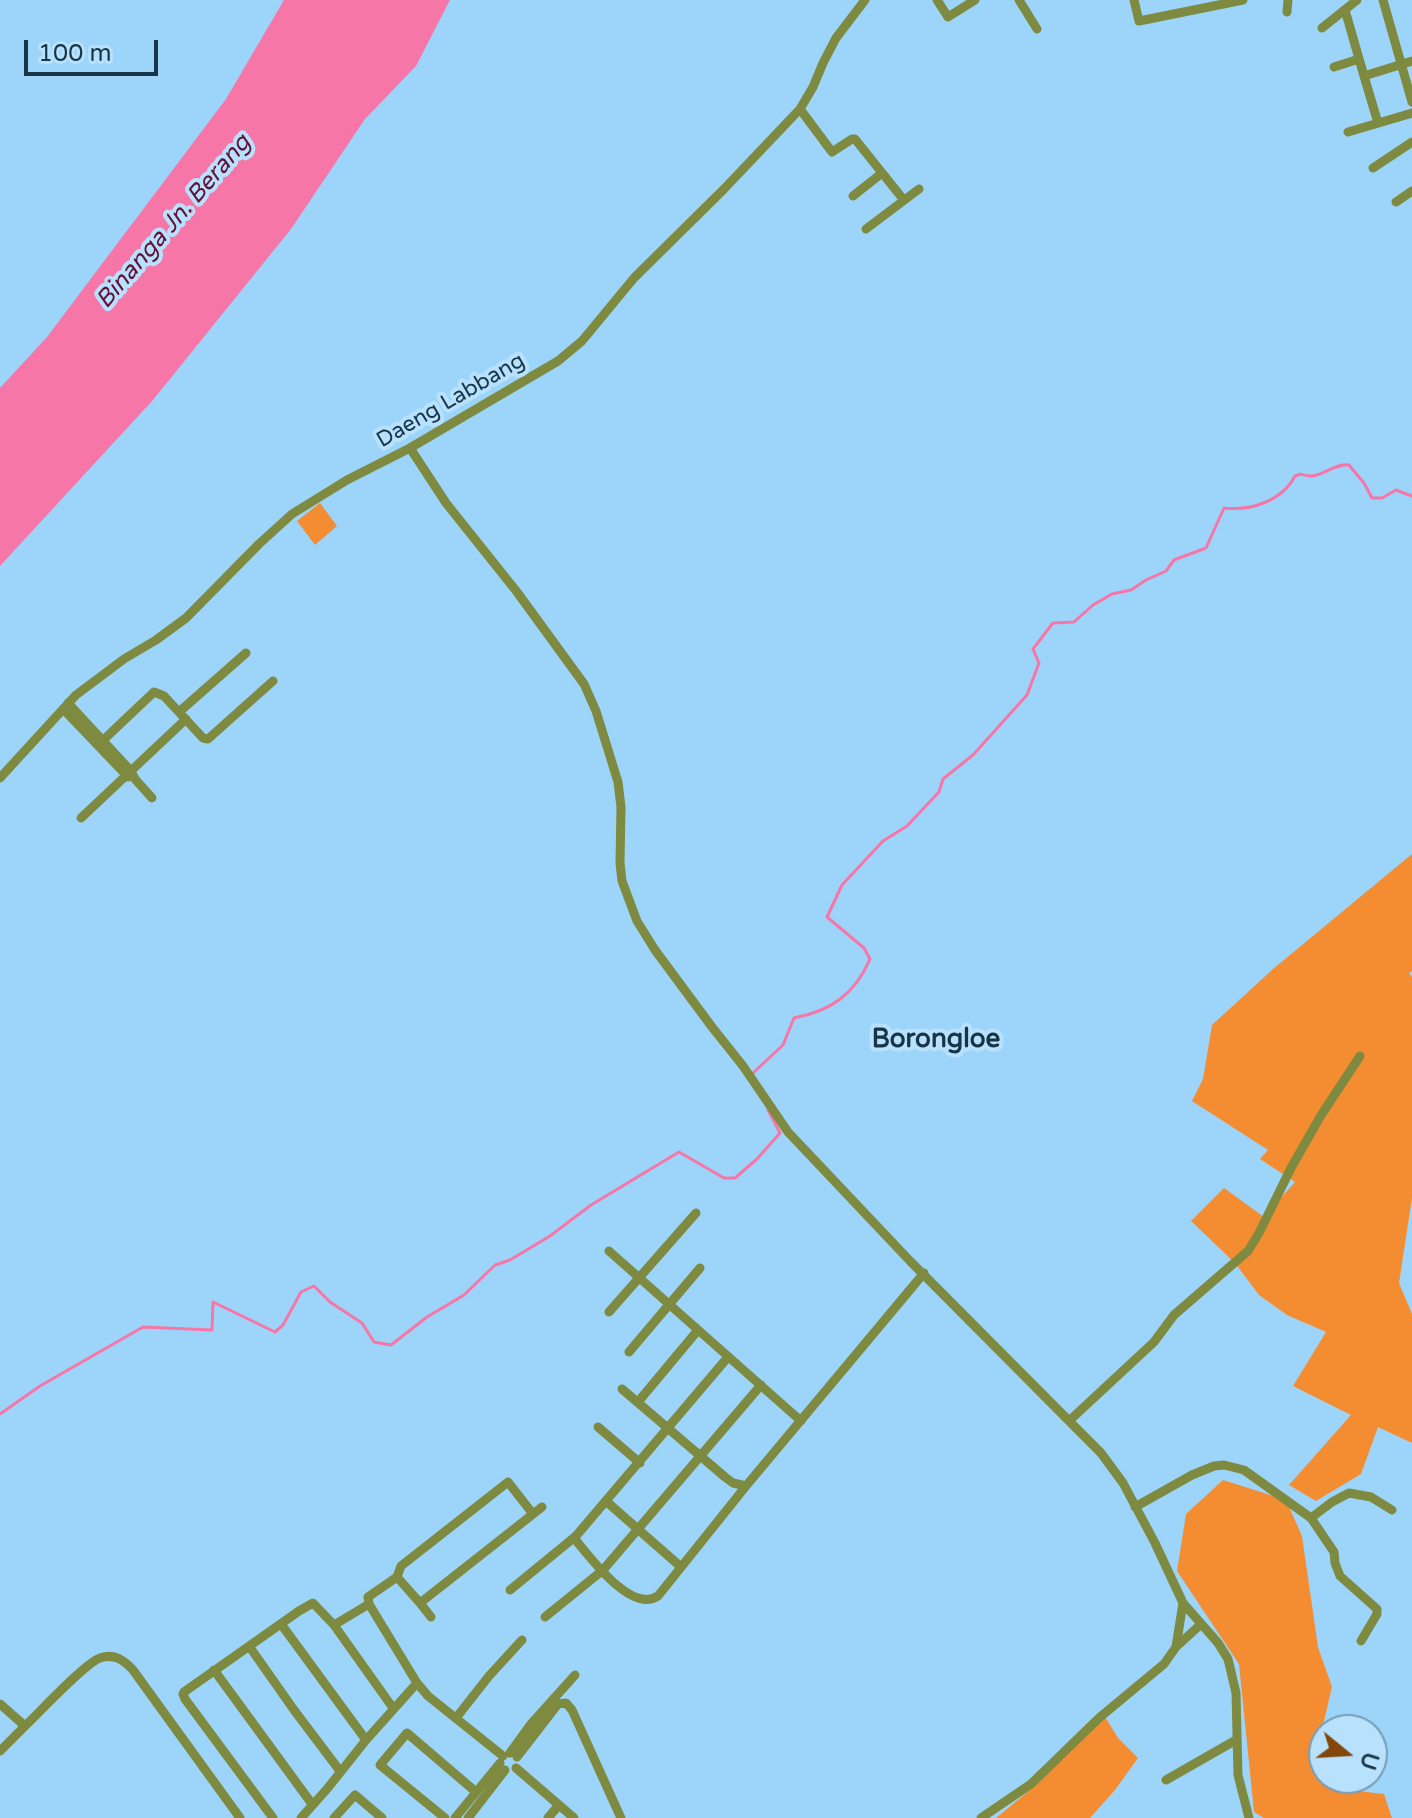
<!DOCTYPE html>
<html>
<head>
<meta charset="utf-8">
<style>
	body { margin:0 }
	#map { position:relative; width:1412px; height:1818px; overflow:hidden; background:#9dd5fa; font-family:"Varela Round",sans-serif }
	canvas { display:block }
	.north { position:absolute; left:1308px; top:1714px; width:80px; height:80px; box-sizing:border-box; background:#b7e1fc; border:2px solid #779cb4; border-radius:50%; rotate:108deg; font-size:22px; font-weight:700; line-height:32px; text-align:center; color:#173547 }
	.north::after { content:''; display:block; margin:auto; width:28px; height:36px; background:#854709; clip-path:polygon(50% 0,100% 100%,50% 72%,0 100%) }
	.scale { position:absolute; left:24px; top:40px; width:134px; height:36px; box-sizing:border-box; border:4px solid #173547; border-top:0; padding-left:10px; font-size:24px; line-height:28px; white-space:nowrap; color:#173547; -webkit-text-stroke:6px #b7e1fc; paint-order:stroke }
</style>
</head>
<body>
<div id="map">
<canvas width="1412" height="1818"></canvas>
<div class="north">U</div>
<div class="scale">100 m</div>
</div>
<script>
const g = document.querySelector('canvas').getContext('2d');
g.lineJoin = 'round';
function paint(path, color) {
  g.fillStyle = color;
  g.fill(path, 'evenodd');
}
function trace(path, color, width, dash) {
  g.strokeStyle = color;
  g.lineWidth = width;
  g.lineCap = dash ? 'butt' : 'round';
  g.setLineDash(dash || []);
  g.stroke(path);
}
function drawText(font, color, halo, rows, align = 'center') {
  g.font = font + ' "Varela Round",sans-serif';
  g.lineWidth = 8;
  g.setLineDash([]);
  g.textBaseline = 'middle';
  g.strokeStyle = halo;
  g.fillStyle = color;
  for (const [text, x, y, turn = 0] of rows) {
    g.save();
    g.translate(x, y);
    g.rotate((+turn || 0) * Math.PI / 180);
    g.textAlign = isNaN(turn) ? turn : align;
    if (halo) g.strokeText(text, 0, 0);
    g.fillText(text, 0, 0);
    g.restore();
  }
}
const green = new Path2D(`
	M320 503 337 526 315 545 297 521Z
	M1412 854V971L1409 973 1412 977V1198L1399 1283 1412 1314V1443L1378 1427 1361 1474 1316 1501 1289 1485 1351 1415 1293 1386 1326 1332 1287 1315 1259 1295 1235 1263 1191 1221 1224 1188 1264 1217 1295 1182 1260 1159 1268 1150 1192 1101 1203 1079 1212 1025 1273 969Z
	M1223 1480 1286 1500 1302 1536 1318 1647 1332 1687 1320 1738 1324 1746V1778H1337L1342 1789 1384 1794 1392 1818H1264L1254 1812 1239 1664 1177 1571 1186 1514Z
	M1104 1715 1118 1738 1138 1758 1115 1790 1090 1818H996L1036 1785Z`);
const water = new Path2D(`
	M284 0H450L416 66 365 119 291 229 153 400 0 566V388L47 337 226 99Z`);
const stream = new Path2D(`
	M751 1075 783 1045 794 1018C831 1011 855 994 870 959L864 948 827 917 842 885 883 841 907 826 939 792 943 779 973 755 1027 695 1039 663 1033 649 1053 623 1074 622 1093 605 1112 594 1131 590 1146 580 1166 571 1174 560 1206 548 1224 508C1251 511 1282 501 1295 476L1301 474C1319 482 1331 463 1349 465L1364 483 1372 498H1382L1396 490 1412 496
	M0 1414 40 1386 143 1327 212 1330 213 1302 275 1332 283 1325 301 1292 314 1286 330 1302 362 1323 374 1342 391 1345 427 1317 464 1295 495 1265 510 1260 550 1236 591 1205 679 1152 724 1178H735L757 1159 780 1133 768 1110`);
const minor = new Path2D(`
	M937 0 948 17 975 0
	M1019 0 1037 29
	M1134 0 1139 21 1243 0
	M1383 0 1412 102
	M1345 10 1364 76 1412 61
	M1287 12 1288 0
	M1322 28 1357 0
	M1334 67 1359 59
	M1364 76 1378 123
	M800 109 832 152 852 139H855L903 199
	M1348 132 1412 113
	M1373 168 1412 142
	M853 196 882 173
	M1396 202 1412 191
	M866 229 919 189
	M410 448 446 503 517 592 584 684 596 711 618 782 621 807 620 863 622 881 637 921 655 950 712 1027 743 1066 788 1132 910 1261 1101 1453 1123 1483 1155 1543 1183 1603 1218 1643 1228 1659 1236 1693 1238 1775 1249 1818
	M68 703 131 771 135 779 152 798
	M63 709 128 777
	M179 712 246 653
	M98 745 154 692 164 696 203 738 208 739 273 681
	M0 778 76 695 124 659 156 640 186 618 259 544 292 514 347 480 410 448 558 361 582 341 634 278 724 189 800 109 813 87 823 63 836 38 865 0
	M81 818 186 719
	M609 1251 801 1421
	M609 1312 696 1213
	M629 1352 700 1268
	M622 1389 725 1477 733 1483 746 1486
	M638 1402 698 1330
	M1069 1421 1154 1342 1174 1315 1248 1251 1259 1233 1291 1168 1320 1117 1360 1056
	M598 1427 640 1463
	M607 1502 681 1567
	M1135 1507 1192 1475 1214 1466 1224 1465 1244 1470 1311 1518 1334 1552 1335 1563 1340 1576 1377 1609V1614L1361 1641
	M1311 1518 1332 1502 1349 1493 1371 1497 1392 1510
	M574 1538C590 1557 631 1614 658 1596L746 1486 924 1273
	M397 1577 401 1566 508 1482 533 1514
	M510 1590 576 1536 728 1357
	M420 1603 431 1617
	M369 1604 368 1597 397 1577 420 1603 542 1507
	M545 1617 603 1570 761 1385
	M281 1624 366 1740
	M334 1625 369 1604 417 1683 428 1696 503 1756
	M249 1646 294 1710 340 1771
	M1176 1647 1183 1603
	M214 1670 312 1804
	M0 1704 25 1726C39 1713 85 1663 100 1658 114 1653 124 1660 133 1670L240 1818
	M456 1718 489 1676 522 1640
	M0 1751 25 1726
	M510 1753 531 1724 575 1675
	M517 1757 558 1704 566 1703 572 1710 621 1818
	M516 1768 574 1818
	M1166 1780 1236 1740
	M273 1818 185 1699 183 1694 184 1692 299 1611 313 1603 334 1625 393 1708
	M301 1818 327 1789 366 1740 417 1683
	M334 1818 355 1795 382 1818
	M445 1818 380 1765 407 1733 476 1792
	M455 1818 500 1763
	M468 1818 505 1770
	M548 1818 558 1806
	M981 1818 1031 1784 1099 1718 1164 1664 1176 1647 1200 1625`);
const streetNames = [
	["Daeng Labbang",451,401,-30]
];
const waterNames = [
	["Binanga Jn. Berang",174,222,-49]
];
const quarterNames = [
	["Borongloe",936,1040]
];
paint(green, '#f48d31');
paint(water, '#f776a8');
trace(stream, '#f776a8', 3);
trace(minor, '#7e8a3f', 9);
drawText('22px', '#173547', '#b7e1fc', streetNames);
drawText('italic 24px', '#611036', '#b7e1fc', waterNames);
drawText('bold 26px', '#173547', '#b7e1fc', quarterNames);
</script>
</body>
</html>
